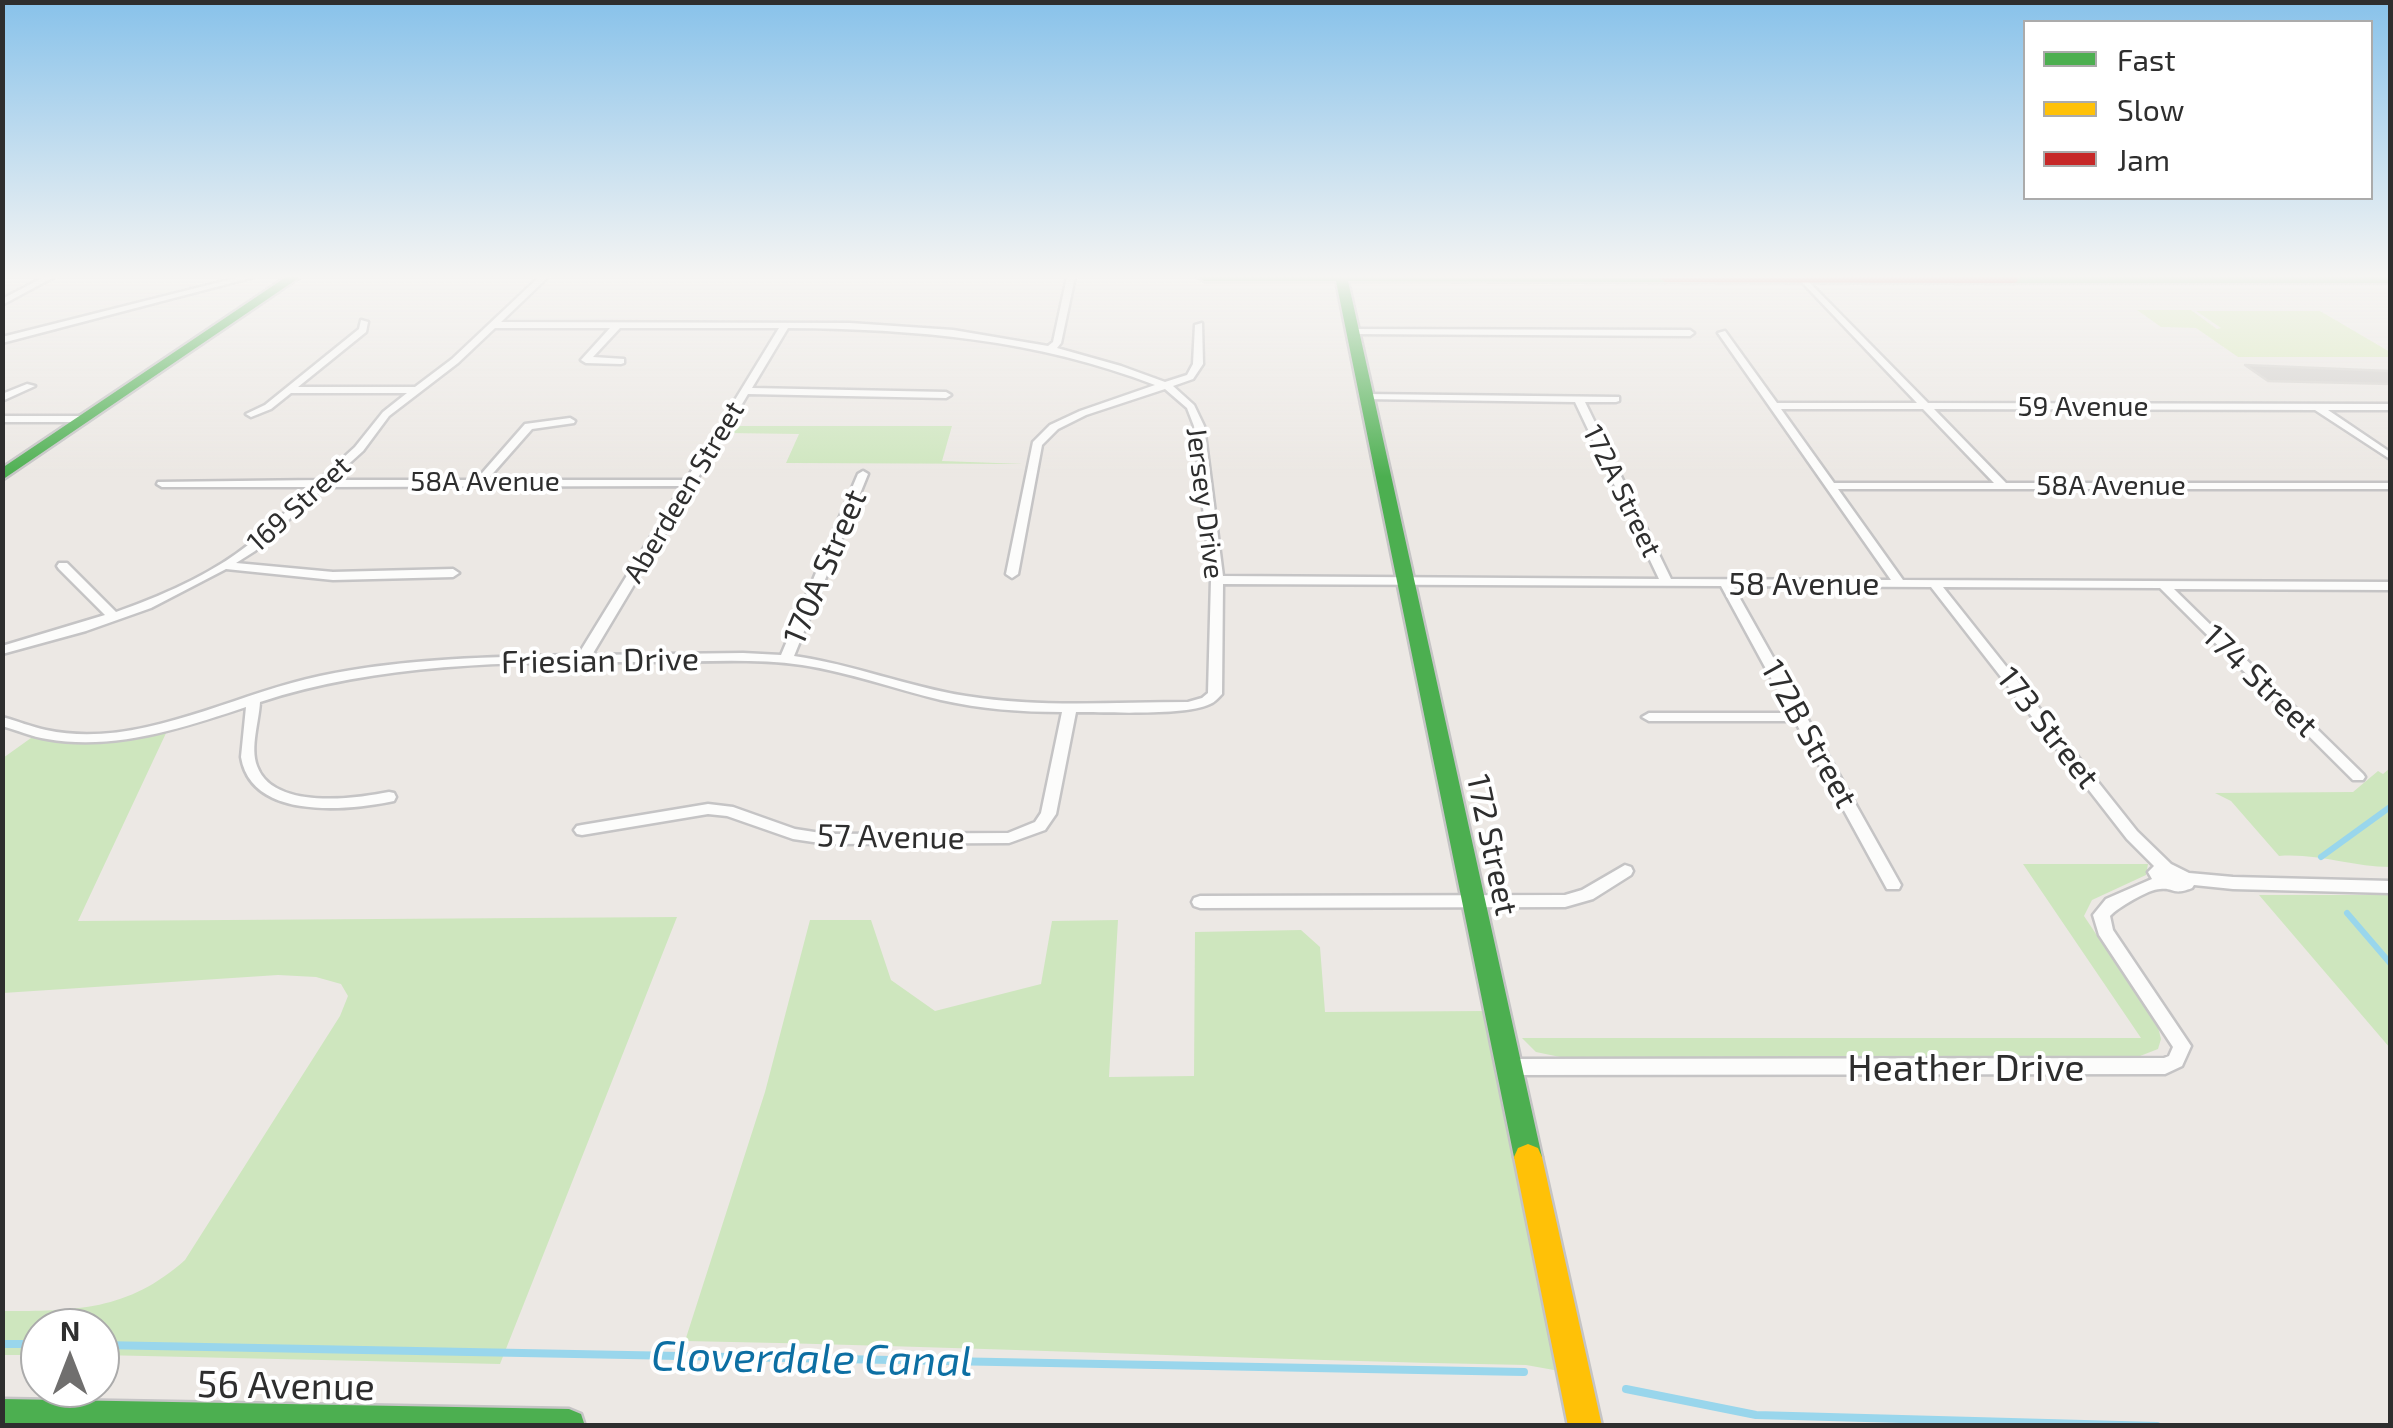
<!DOCTYPE html>
<html>
<head>
<meta charset="utf-8">
<style>
	body { margin:0 }
	#map { position:relative; width:2393px; height:1428px; overflow:hidden; background:#ece8e4; font-family:"Exo 2",sans-serif }
	canvas { display:block }
	.frame { position:absolute; inset:0; border:5px solid #2e2e2e; pointer-events:none }
	.legend { position:absolute; left:2023px; top:20px; width:350px; height:180px; box-sizing:border-box; background:#fff; border:2px solid #ababab; margin:0; padding:12px 18px; list-style:none; font-size:30px; color:#2e2e2e }
	.legend li { display:flex; align-items:center; gap:20px; height:50px }
	.legend b { width:50px; border:2px solid #ababab }
	.north { position:absolute; left:20px; top:1308px; width:100px; height:100px; box-sizing:border-box; background:#fff; border:2px solid #ababab; border-radius:50%; rotate:0deg; font-size:28px; font-weight:700; line-height:40px; text-align:center; color:#2e2e2e }
	.north::after { content:''; display:block; margin:auto; width:35px; height:45px; background:#706f6e; clip-path:polygon(50% 0,100% 100%,50% 72%,0 100%) }
</style>
</head>
<body>
<div id="map">
<canvas width="2393" height="1428"></canvas>
<div class="frame"></div>
<ul class="legend">
<li><b style="height:12px;background:#4caf50"></b>Fast</li>
<li><b style="height:12px;background:#ffc107"></b>Slow</li>
<li><b style="height:12px;background:#c62828"></b>Jam</li>
</ul>
<div class="north">N</div>
</div>
<script>
const g = document.querySelector('canvas').getContext('2d');
g.lineJoin = 'round';
function paint(path, color) {
  g.fillStyle = color;
  g.fill(path, 'evenodd');
}
function trace(path, color, width, dash) {
  g.strokeStyle = color;
  g.lineWidth = width;
  g.lineCap = dash ? 'butt' : 'round';
  g.setLineDash(dash || []);
  g.stroke(path);
}
function drawText(font, color, halo, rows, align = 'center') {
  g.font = font + ' "Exo 2",sans-serif';
  g.lineWidth = 8;
  g.setLineDash([]);
  g.textBaseline = 'middle';
  g.strokeStyle = halo;
  g.fillStyle = color;
  for (const [text, x, y, turn = 0] of rows) {
    g.save();
    g.translate(x, y);
    g.rotate((+turn || 0) * Math.PI / 180);
    g.textAlign = isNaN(turn) ? turn : align;
    if (halo) g.strokeText(text, 0, 0);
    g.fillText(text, 0, 0);
    g.restore();
  }
}
const green = new Path2D(`
	M731 426H952L942 461 1025 464 786 463 799 434 727 433Z
	M167 731 78 921 677 917 500 1364 100 1355V1328H40V1355H3V1311C75 1311 128 1311 185 1260L340 1016 348 996 341 984 316 977 278 975 3 993V758L31 738 102 741Z
	M2390 768V867C2353 867 2317 853 2279 856L2231 801 2215 793 2353 792 2378 771 2383 774Z
	M2023 864H2148L2146 875 2092 900 2084 916 2158 1027 2161 1039 2158 1049 2135 1058 1560 1057 1536 1052 1522 1038H2141Z
	M2259 895H2390V1048Z
	M810 920H871L891 980 935 1011 1041 984 1052 921 1118 920 1109 1077 1194 1076 1195 932 1301 930 1320 947 1325 1012 1486 1011 1553 1341 1554 1370 1526 1365C1246 1360 966 1346 685 1341L765 1092Z`);
const pitch = new Path2D(`
	M2137 310H2191L2217 329 2221 328 2196 311H2320L2390 352V357H2238L2196 328 2161 327Z`);
const streamFar1 = new Path2D(`
	M2321 857 2390 807
	M2347 913 2390 963`);
const stream = new Path2D(`
	M2 1344H40
	M100 1345 1524 1372
	M1626 1389 1756 1415 2157 1426`);
const building = new Path2D(`
	M2245 365 2390 371V384L2268 381Z`);
const street = new Path2D(`
	M44 277H54L2 305V299Z
	M240 277H254L2 343V337Z
	M539 277H548L501 322 850 323 953 330 1048 346 1053 342 1067 277H1075L1061 343 1057 348 1121 366 1165 382 1187 375 1193 364 1195 325 1202 323 1203 364 1193 379 1173 386 1194 405 1204 426 1223 576 1659 579 1575 402 1363 399V395L1366 394 1619 397V401L1616 402H1585L1671 579 1891 580 1718 333 1725 331 1777 403H1917L1797 277H1804L1928 403 2390 404V410H2328L2390 452V459L2315 410 1934 409 2006 483H2390V489H1838L1903 580 2390 582V590L2174 589 2363 774 2365 777 2363 780H2353L2160 588 1943 587 2137 831 2171 864 2189 873 2233 877 2390 881V893L2233 889 2194 885 2192 888C2172 896 2174 887 2160 889 2149 889 2117 908 2110 916L2113 930 2191 1046 2182 1066 2165 1074 1510 1075 1504 1072 1501 1067 1504 1062 1510 1059 2164 1058 2169 1056 2173 1047 2099 935 2093 915 2106 899 2152 879 2148 872 2154 866 2127 839 1931 587 1733 586 1901 885 1899 889H1887L1795 721H1649L1642 717 1649 713H1790L1721 586 1223 584 1222 694C1218 698 1215 702 1210 704 1186 716 1106 712 1076 712L1056 814 1045 830 1009 843 827 844 793 839 727 816 708 814 582 835 577 834 574 830 577 826 582 825 708 804 733 807 795 829 827 834 1008 833 1035 822 1041 813 1062 712C1021 712 981 709 941 700 895 689 849 672 802 665 752 658 701 662 650 662 520 662 385 661 260 702 259 722 250 747 257 766 273 810 354 799 389 792L394 793 396 797 394 801 389 802C343 811 251 819 241 757L246 707C183 728 114 751 47 739 32 737 17 730 2 726V717C17 721 32 727 46 730 138 750 232 694 320 676 405 658 493 657 578 655L682 486 324 487 255 551 236 563 333 572 453 569 459 573 453 577 333 580 226 569 151 608 86 631 2 654V646L105 615 59 569 57 566 59 563H67L116 612C159 597 212 574 248 545 271 528 291 506 312 487H162L157 484 158 482 319 480 355 447 383 412 407 393H291L271 409 251 417 246 414 265 405 359 329 361 320 368 322 366 332 298 387H415L452 359ZM495 328H610L581 360 586 363 621 364 624 363V359L593 357 620 328H779L686 480H487L532 429 574 423 575 421 570 418 525 424 476 480H331L363 451 389 416 458 363ZM788 328C916 329 1035 339 1155 385L1080 411 1050 425 1033 442 1006 574 1012 578 1018 574 1042 445 1058 429 1086 415 1165 389 1187 408 1194 426 1211 580 1208 693 1202 698 1188 702C1113 702 1040 708 966 696 908 687 852 664 794 656L868 474 863 471 858 474 781 655 743 653 592 655 748 394 946 398 951 395 946 392 752 388ZM1781 409H1923L1994 483H1834Z
	M1352 329 1690 330 1694 333 1690 336 1349 334V330Z
	M27 384 35 386 2 401V394Z
	M2 416H85L90 419 85 422H2Z
	M1625 865 1631 867 1633 871 1631 875 1593 899 1565 907 1200 908 1194 906 1192 902 1194 898 1200 896 1565 895 1582 890Z`);
const fast = new Path2D(`
	M286 277H300L2 480V468Z
	M1198 277 1671 278 1665 282 1348 281 1542 1157 1538 1166 1528 1170 1518 1166 1514 1157 1336 281H1204Z
	M2008 277H2390V283H2013L2009 282Z
	M2 1399 569 1409 581 1414 585 1426H2Z`);
const slow = new Path2D(`
	M1528 1144 1538 1148 1542 1157 1602 1426H1568L1514 1157 1518 1148Z`);
const jam = new Path2D(`
	M2018 277 2017 282 2013 283 1665 282 1659 278Z`);
const farStreetnames = [
	["59 Avenue",2083,407],
	["58A Avenue",485,482],
	["58A Avenue",2111,486],
	["172A Street",1622,491,64],
	["Aberdeen Street",684,492,-59],
	["Jersey Drive",1205,503,83],
	["169 Street",299,504,-42]
];
const streetNames = [
	["170A Street",825,567,-67],
	["58 Avenue",1804,584],
	["Friesian Drive",600,661,-1],
	["174 Street",2260,681,44],
	["173 Street",2048,728,52],
	["172B Street",1809,734,61],
	["57 Avenue",891,837,1],
	["172 Street",1492,845,78]
];
const nearStreetnames = [
	["Heather Drive",1966,1068],
	["56 Avenue",286,1386,1]
];
const nearWaternames = [
	["Cloverdale Canal",812,1359,1]
];
paint(green, '#cee6be');
paint(pitch, '#d9eabb');
trace(streamFar1, '#99d6ec', 6);
trace(stream, '#99d6ec', 8);
paint(building, '#d1cecb');
trace(building, '#d7d4d0', 2.5);
trace(street, '#c5c4c5', 5);
trace(fast, '#c5c4c5', 5);
trace(slow, '#c5c4c5', 5);
trace(jam, '#c5c4c5', 5);
paint(street, '#fcfcfb');
paint(fast, '#4caf50');
paint(slow, '#ffc107');
paint(jam, '#c62828');
const sky = g.createLinearGradient(0, 0, 0, 477);
sky.addColorStop(0, '#88c2ea');
sky.addColorStop(0.58, '#f6f5f3');
sky.addColorStop(1, '#f6f5f300');
g.fillStyle = sky;
g.fillRect(0, 0, 2393, 477);
drawText('28px', '#2e2e2e', '#fff', farStreetnames);
drawText('32px', '#2e2e2e', '#fff', streetNames);
drawText('38px', '#2e2e2e', '#fff', nearStreetnames);
drawText('italic 42px', '#0d6fa3', '#fff', nearWaternames);
</script>
</body>
</html>
